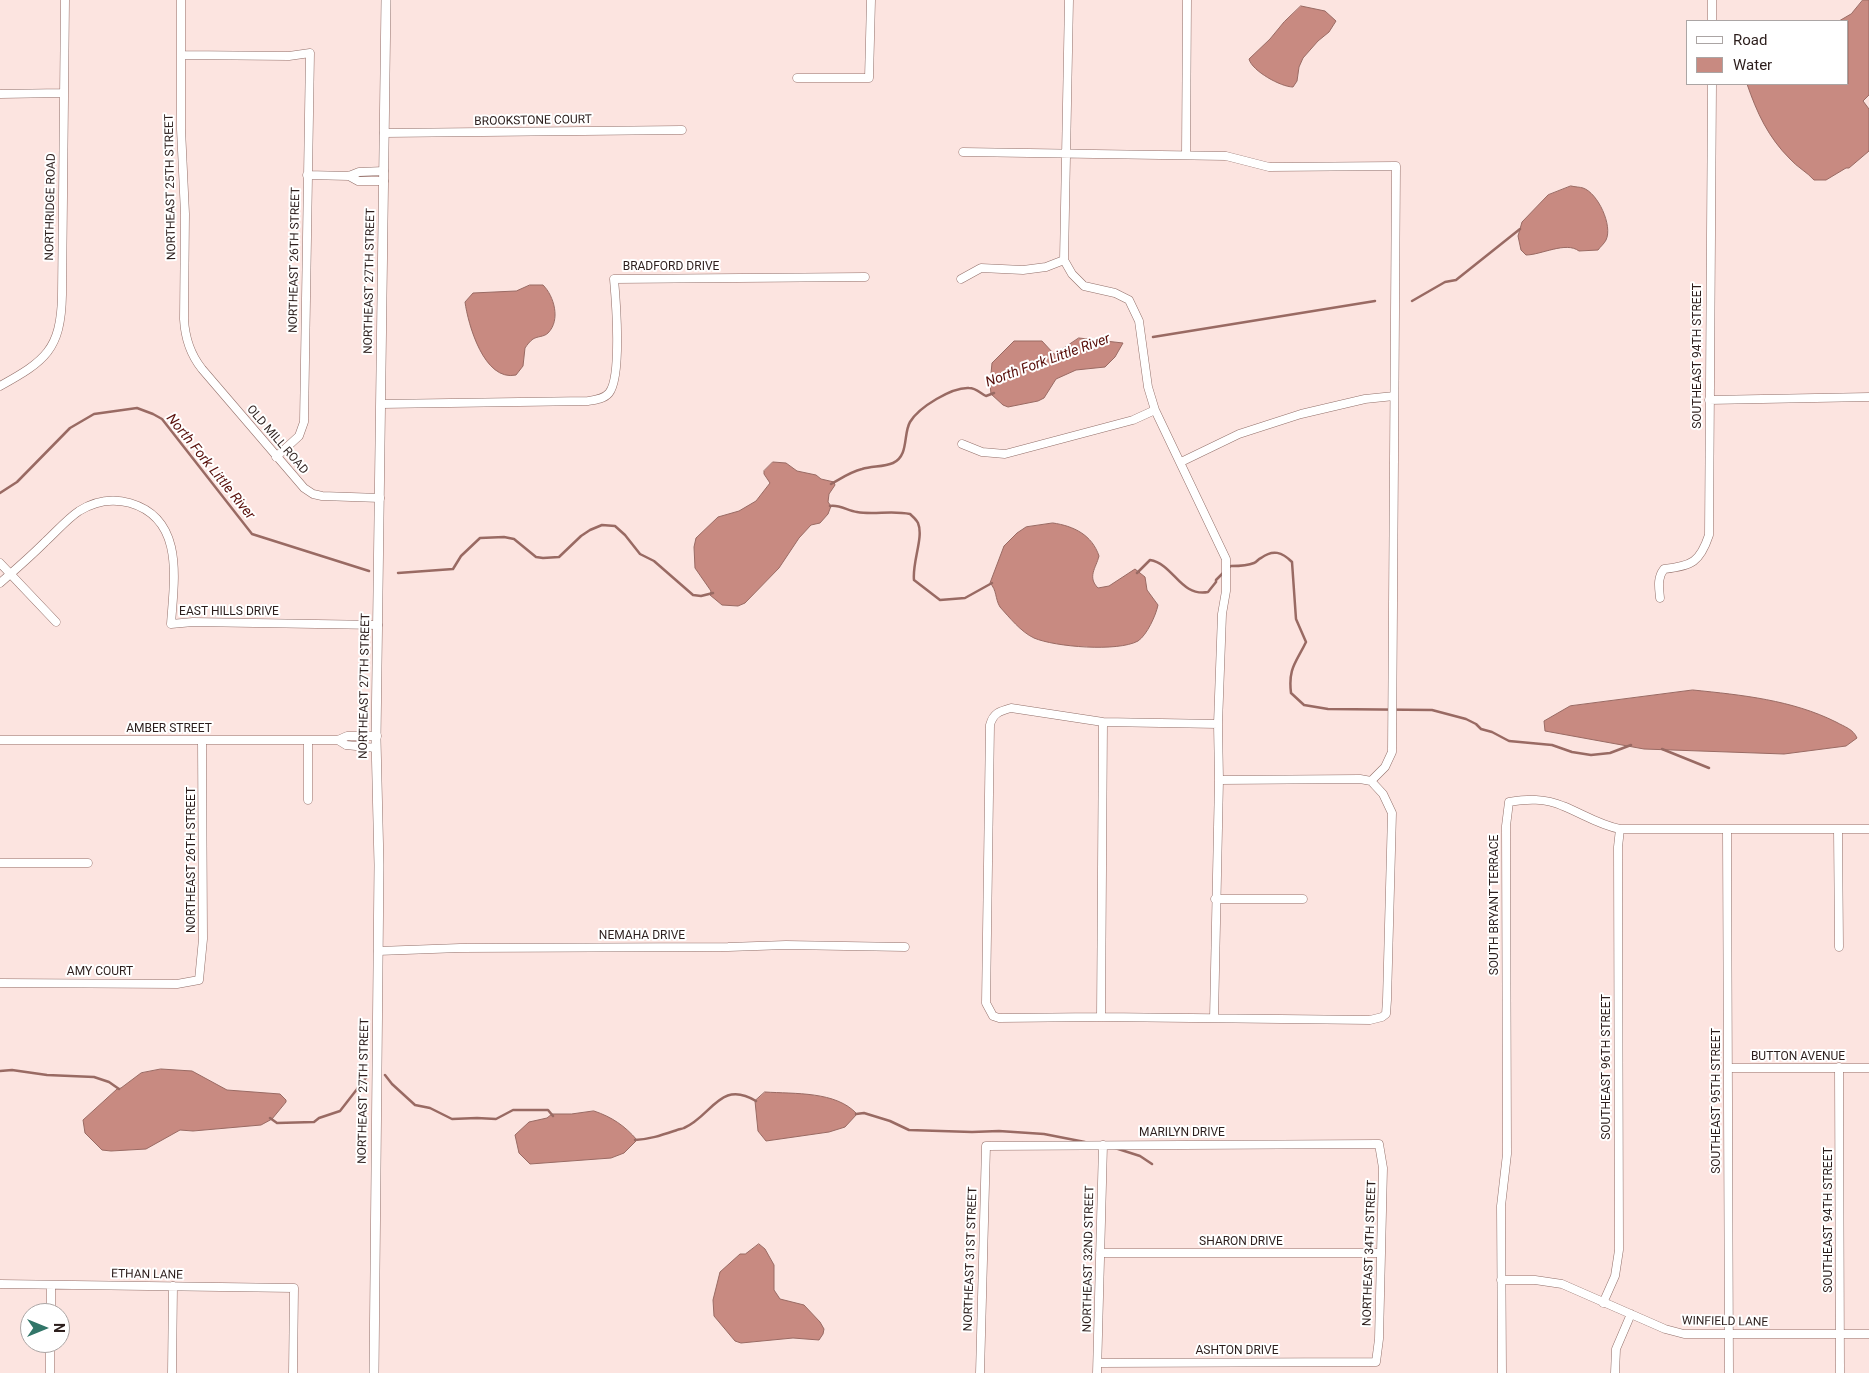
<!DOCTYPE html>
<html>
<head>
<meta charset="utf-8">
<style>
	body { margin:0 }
	#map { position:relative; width:1869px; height:1373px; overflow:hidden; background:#fce4e0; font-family:Roboto,sans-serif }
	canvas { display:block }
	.legend { position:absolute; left:1686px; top:20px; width:162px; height:65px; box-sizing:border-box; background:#fff; border:1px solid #aba5a4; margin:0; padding:6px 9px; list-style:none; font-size:15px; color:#2c1e1c }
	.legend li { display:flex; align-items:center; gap:10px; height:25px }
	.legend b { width:25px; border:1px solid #aba5a4 }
	.north { position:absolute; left:20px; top:1303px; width:50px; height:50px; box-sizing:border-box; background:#fff; border:1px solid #aba5a4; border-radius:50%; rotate:90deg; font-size:14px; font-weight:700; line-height:20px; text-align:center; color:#2c1e1c }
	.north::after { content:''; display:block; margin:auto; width:18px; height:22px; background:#327669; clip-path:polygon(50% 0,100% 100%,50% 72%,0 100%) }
</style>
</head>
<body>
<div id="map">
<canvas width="1869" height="1373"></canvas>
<ul class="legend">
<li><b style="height:6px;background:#fff"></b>Road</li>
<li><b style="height:14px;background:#c88a81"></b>Water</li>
</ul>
<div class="north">N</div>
</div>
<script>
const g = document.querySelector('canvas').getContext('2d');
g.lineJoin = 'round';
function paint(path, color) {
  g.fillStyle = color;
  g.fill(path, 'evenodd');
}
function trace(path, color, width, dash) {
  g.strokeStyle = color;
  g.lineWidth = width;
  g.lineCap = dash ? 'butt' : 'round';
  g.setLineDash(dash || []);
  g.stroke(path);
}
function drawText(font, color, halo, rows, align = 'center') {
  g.font = font + ' Roboto,sans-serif';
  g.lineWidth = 4;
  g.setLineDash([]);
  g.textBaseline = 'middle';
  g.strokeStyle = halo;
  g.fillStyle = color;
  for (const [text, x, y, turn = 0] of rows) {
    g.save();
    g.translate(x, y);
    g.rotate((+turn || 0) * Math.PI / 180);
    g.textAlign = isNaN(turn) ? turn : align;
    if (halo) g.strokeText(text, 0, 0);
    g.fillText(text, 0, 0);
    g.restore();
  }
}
const water = new Path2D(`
	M1863 0H1869V95L1863 101 1869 109V151L1849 168H1846L1826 180H1814C1807 172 1797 167 1790 159 1768 137 1757 113 1747 84H1848V21H1839L1851 14Z
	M1301 6 1325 11 1336 21 1329 32 1318 41 1303 58 1299 67 1297 81 1293 87C1281 87 1252 71 1249 59L1270 39 1284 22Z
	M1571 186C1575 187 1580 187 1583 188 1598 193 1613 226 1606 240 1604 244 1600 247 1598 250L1579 251C1566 241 1541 255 1526 255L1521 250 1518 236 1522 222 1548 195Z
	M530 285H543C554 296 561 320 548 333 544 337 538 336 533 339 530 341 527 345 525 348L523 366 516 375C484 382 468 324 465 302L473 293 516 291Z
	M1079 338 1123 343 1115 357 1105 367 1076 370 1056 379 1044 398 1038 401 1008 407 1003 405 991 394 990 384 992 363 1014 341H1042L1054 354Z
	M773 462 786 463 797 471 816 475 821 479 834 482 835 485 829 494 828 502 831 506 828 514 820 523 811 525 799 538 779 568 745 603 738 606 722 605 710 595 711 591 695 568 694 547 696 538 718 517 739 511 756 501 770 483 764 474V471Z
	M1053 523C1074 526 1092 535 1099 556 1096 568 1087 577 1098 588L1109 586 1135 569 1145 577 1147 590 1158 605C1156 615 1147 635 1138 641 1118 652 1055 647 1034 638 1021 632 1009 617 1000 607 995 599 997 590 990 583L1004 546 1017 533 1026 527Z
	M1693 690C1742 695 1792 700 1836 722 1845 727 1853 729 1857 738L1846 746 1784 754 1644 749 1545 731 1544 721 1570 706Z
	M161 1069 192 1071 227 1090 280 1094 286 1100V1102L272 1119 261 1125 193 1131 180 1130 146 1149 111 1151 102 1150 85 1133 83 1120 117 1089 121 1088 141 1073Z
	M765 1092C795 1094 836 1091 857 1114L845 1127 829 1132 766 1141 758 1131 755 1101Z
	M594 1111C612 1117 625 1126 637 1140L624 1153 611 1158 530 1164 519 1153 515 1135 529 1122 547 1118 552 1114H571Z
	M759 1244 765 1249 774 1265V1290L780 1299 804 1305 820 1322 824 1329 823 1334 819 1340 793 1338 741 1343 735 1341 714 1316 713 1300 720 1272 740 1254H745Z`);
const stream = new Path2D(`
	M1412 301 1445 282 1456 280 1520 229
	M1153 337 1375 301
	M831 484C842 478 850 472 862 469 872 466 884 467 893 463 909 456 903 434 910 422 919 407 952 387 969 388 976 388 980 393 986 396L994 393
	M0 493 17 482 70 428 94 414 137 408 153 414 162 419 252 534 369 571
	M830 506C839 504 848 511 857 512 874 515 892 510 910 514 912 516 916 519 918 523 924 537 912 562 914 580L940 600 965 598 992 583
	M1228 568 1231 566C1239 566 1247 566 1254 563 1257 562 1258 559 1261 558 1273 549 1282 552 1292 562L1296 619 1306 642C1296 663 1288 668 1291 693L1304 705 1328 709 1432 710 1466 719 1476 724 1481 729 1492 732 1509 741 1552 745 1572 752 1591 755 1610 753 1631 745
	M398 573 453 569 461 556 480 538 504 537 514 539 536 557 543 558 559 557 581 536 590 530 602 525 615 526 625 535 640 554 654 561 693 595 701 596 713 593
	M1137 573 1150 560C1174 564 1180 597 1208 592L1216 582V580L1224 572
	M1662 749 1709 768
	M0 1071 12 1070 47 1075 94 1077 109 1082 119 1089
	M385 1075 392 1084 415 1105 430 1108 452 1119 477 1118 496 1119 513 1110H548L553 1116
	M856 1114 864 1113 890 1121 909 1130 972 1132 999 1131 1044 1134 1085 1142
	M270 1118 277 1123 314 1122 319 1118 340 1111 368 1075
	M635 1140C651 1139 662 1135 677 1130 679 1129 682 1129 684 1128 712 1116 720 1079 756 1101
	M1115 1148 1140 1156 1152 1164`);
const minor = new Path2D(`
	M181 0V129L185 214 184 319C185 338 190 354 202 369L304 488 313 494 322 496 380 498
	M1712 21V0
	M181 55 289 56 310 53 304 422 299 436 276 457
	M797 78H869L871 0
	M0 94 63 93
	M384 133 682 130
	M963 152 1226 156 1269 167 1396 166 1392 752 1385 767 1371 781 1360 779 1219 780 1218 724 1222 614 1226 591V559L1155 410 1148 387 1139 321 1129 300 1115 293 1084 286 1072 274 1064 260
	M1186 155 1187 0
	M307 175 349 176 359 172 384 171
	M349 176 358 181H384
	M961 279 981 268 1023 270 1046 267 1064 260 1069 0
	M0 386C45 361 61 350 62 295L65 0
	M1709 400 1869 397
	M381 404 588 401C595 400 604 399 609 393 622 377 616 301 614 279L865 277
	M962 444 982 452 1005 454 1133 420 1155 410
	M1181 462 1239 434 1301 414 1365 399 1394 396
	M0 563 56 622
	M0 583C15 570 31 556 45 542 56 532 67 519 79 511 95 501 112 498 130 503 185 519 174 580 171 624L193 622 378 625
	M1660 598C1659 587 1657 578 1664 569 1692 566 1700 562 1709 535L1712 84
	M1218 724 1103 722 1011 708C1000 711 993 713 990 725L986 1003 993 1016 999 1018 1101 1017 1370 1020 1382 1017 1386 1014 1387 1000 1392 813 1383 794 1371 781
	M0 740H338L347 736H377
	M338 740 346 745 376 748
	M308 800V740
	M1727 829 1729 1373
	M1838 829 1839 947
	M0 863H88
	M1215 899H1303
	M378 951 460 948 728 947 786 945 905 947
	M0 983 177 984 199 980 203 939 202 740
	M1101 1017 1103 722
	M1214 1018 1219 780
	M1839 1067 1840 1373
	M1728 1068H1869
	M1100 1253H1381
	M1501 1280H1535L1562 1284 1665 1329 1684 1334H1869
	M0 1284 294 1288 293 1373
	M1603 1303 1615 1276 1619 1250 1618 847 1620 829
	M51 1313V1285
	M50 1373V1343
	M172 1373 173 1286
	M980 1373 986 1146 1379 1144 1383 1168 1379 1339 1376 1362 1098 1363
	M1097 1373 1103 1145
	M1502 1373 1501 1206 1507 1154 1506 826 1509 802C1527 799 1545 798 1563 806 1583 814 1599 825 1620 829H1869
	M1615 1373 1616 1349 1631 1314`);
const tertiary = new Path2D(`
	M374 1373 379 865 376 739 386 0`);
const streetNames = [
	["BROOKSTONE COURT",533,121,-1],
	["NORTHEAST 25TH STREET",171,187,-91],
	["NORTHRIDGE ROAD",51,207,-89],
	["NORTHEAST 26TH STREET",295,260,-89],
	["BRADFORD DRIVE",671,267],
	["NORTHEAST 27TH STREET",370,281,-89],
	["SOUTHEAST 94TH STREET",1698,356,-90],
	["OLD MILL ROAD",277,440,49],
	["EAST HILLS DRIVE",229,612],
	["NORTHEAST 27TH STREET",365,686,-89],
	["AMBER STREET",169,729],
	["NORTHEAST 26TH STREET",192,860,-90],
	["SOUTH BRYANT TERRACE",1495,905,-90],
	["NEMAHA DRIVE",642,936],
	["AMY COURT",100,972],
	["BUTTON AVENUE",1798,1057],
	["SOUTHEAST 96TH STREET",1607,1067,-90],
	["NORTHEAST 27TH STREET",364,1091,-89],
	["SOUTHEAST 95TH STREET",1717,1101,-90],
	["MARILYN DRIVE",1182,1133],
	["SOUTHEAST 94TH STREET",1829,1220,-90],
	["SHARON DRIVE",1241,1242],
	["NORTHEAST 34TH STREET",1370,1253,-88],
	["NORTHEAST 31ST STREET",971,1259,-88],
	["NORTHEAST 32ND STREET",1089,1259,-89],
	["ETHAN LANE",147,1275,1],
	["WINFIELD LANE",1725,1322,1],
	["ASHTON DRIVE",1237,1351]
];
const waterNames = [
	["North Fork Little River",1048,361,-20],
	["North Fork Little River",210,467,51]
];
paint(water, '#c88a81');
trace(water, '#996a63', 1);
trace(stream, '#996a63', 2.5);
trace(minor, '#926f69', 9);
trace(tertiary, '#926f69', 10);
trace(minor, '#fff', 8);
trace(tertiary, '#fff', 9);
drawText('12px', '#2c1e1c', '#fff', streetNames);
drawText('italic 14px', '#580e09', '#fff', waterNames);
</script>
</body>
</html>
